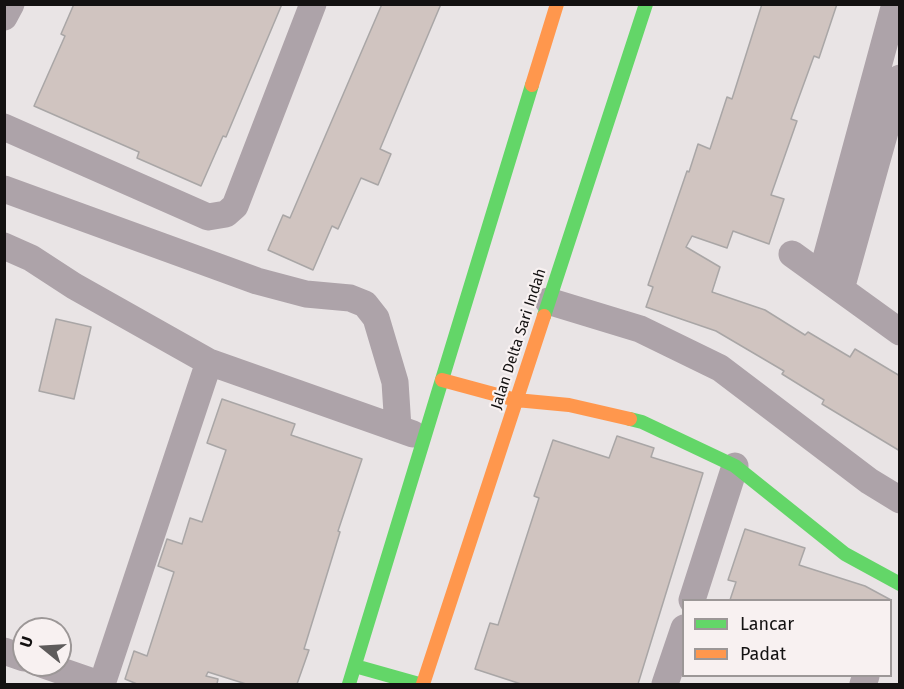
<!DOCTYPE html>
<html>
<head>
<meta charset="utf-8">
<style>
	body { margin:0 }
	#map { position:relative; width:904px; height:689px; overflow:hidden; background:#e9e4e5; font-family:"Fira Sans",sans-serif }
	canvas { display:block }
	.frame { position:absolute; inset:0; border:6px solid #131111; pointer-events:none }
	.legend { position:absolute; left:682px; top:599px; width:210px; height:78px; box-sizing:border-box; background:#f8f1f1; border:2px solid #9c9797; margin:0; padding:8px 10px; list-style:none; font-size:18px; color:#131111 }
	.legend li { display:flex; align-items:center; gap:12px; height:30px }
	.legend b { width:30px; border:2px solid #9c9797 }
	.north { position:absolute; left:12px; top:617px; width:60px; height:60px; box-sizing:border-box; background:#f8f1f1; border:2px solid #9c9797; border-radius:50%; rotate:288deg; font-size:16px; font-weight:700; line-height:24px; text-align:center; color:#131111 }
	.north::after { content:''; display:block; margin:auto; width:21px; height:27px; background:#5e5b5b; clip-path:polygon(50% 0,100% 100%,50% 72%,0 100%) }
</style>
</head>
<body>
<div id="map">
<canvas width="904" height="689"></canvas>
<div class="frame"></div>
<ul class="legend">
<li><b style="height:8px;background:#63d668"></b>Lancar</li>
<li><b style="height:8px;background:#ff974d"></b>Padat</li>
</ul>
<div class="north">U</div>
</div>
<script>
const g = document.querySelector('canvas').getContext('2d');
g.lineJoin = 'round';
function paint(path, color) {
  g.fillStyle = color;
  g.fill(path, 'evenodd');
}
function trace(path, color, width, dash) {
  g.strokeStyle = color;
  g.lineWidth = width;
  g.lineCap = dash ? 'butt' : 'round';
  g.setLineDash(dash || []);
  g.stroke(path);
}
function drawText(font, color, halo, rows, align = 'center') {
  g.font = font + ' "Fira Sans",sans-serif';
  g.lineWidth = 4.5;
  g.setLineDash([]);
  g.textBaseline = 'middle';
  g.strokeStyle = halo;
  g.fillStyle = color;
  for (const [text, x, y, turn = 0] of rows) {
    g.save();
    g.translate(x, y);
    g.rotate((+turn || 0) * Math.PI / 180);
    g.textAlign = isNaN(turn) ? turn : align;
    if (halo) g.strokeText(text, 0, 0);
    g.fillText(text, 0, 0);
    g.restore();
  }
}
const building = new Path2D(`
	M74 4H282L226 137 223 136 201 186 137 158 139 152 34 106 65 36 61 34Z
	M382 4H441L380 149 391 154 378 185 361 178 338 229 332 226 313 270 268 250 283 215 290 218Z
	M762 4H837L819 58 814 56 791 119 797 121 771 195 784 199 769 244 733 231 727 248 692 236 686 247 720 267 712 292 765 310 805 335 808 332 850 357 855 349 900 376V451L822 404 824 400 782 374 784 371 716 331 646 307 653 287 648 285 687 171 689 172 698 144 710 149 727 97 732 99Z
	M56 319 91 327 74 399 39 391Z
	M222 399 295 424 291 435 362 459 338 531 340 532 304 649 309 650 297 684H246L208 672 206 676 218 679 217 684H137L125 679 134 651 147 656 174 572 158 566 167 539 182 544 190 518 202 522 226 450 207 443Z
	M617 436 654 448 651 457 703 473 638 684H521L475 669 490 623 498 625 539 498 534 496 553 440 609 458Z
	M745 529 805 548 799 565 865 586 891 600H730L736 582 728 580Z`);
const street = new Path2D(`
	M4 17 11 4
	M4 127 208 217 226 214 235 206 313 4
	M4 189 257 281 306 294 350 298 365 304 376 318 395 382 398 428
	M4 246 31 258 74 286 209 362 413 434
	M792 254 900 332
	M822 273 895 4
	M841 289 900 78
	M548 301 640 329 720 368 869 481 900 500
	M692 600 735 466
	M4 651 24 658
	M44 665 99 684
	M102 684 209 362
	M665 684 684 628
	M863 684 866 676`);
const fast = new Path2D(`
	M544 316 646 4
	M630 419 642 422 735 466 845 554 900 584
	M355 666 419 684
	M349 684 532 85`);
const slow = new Path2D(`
	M532 85 557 4
	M442 380 516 400 569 405 630 419
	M423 684 544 316`);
const streetNames = [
	["Jalan Delta Sari Indah",519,339,-72]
];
paint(building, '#d0c4c0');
trace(building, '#a9a6a6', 1.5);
trace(street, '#ada3a9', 27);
trace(fast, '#63d668', 14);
trace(slow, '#ff974d', 14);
drawText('15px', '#131111', '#f8f1f1', streetNames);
</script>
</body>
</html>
